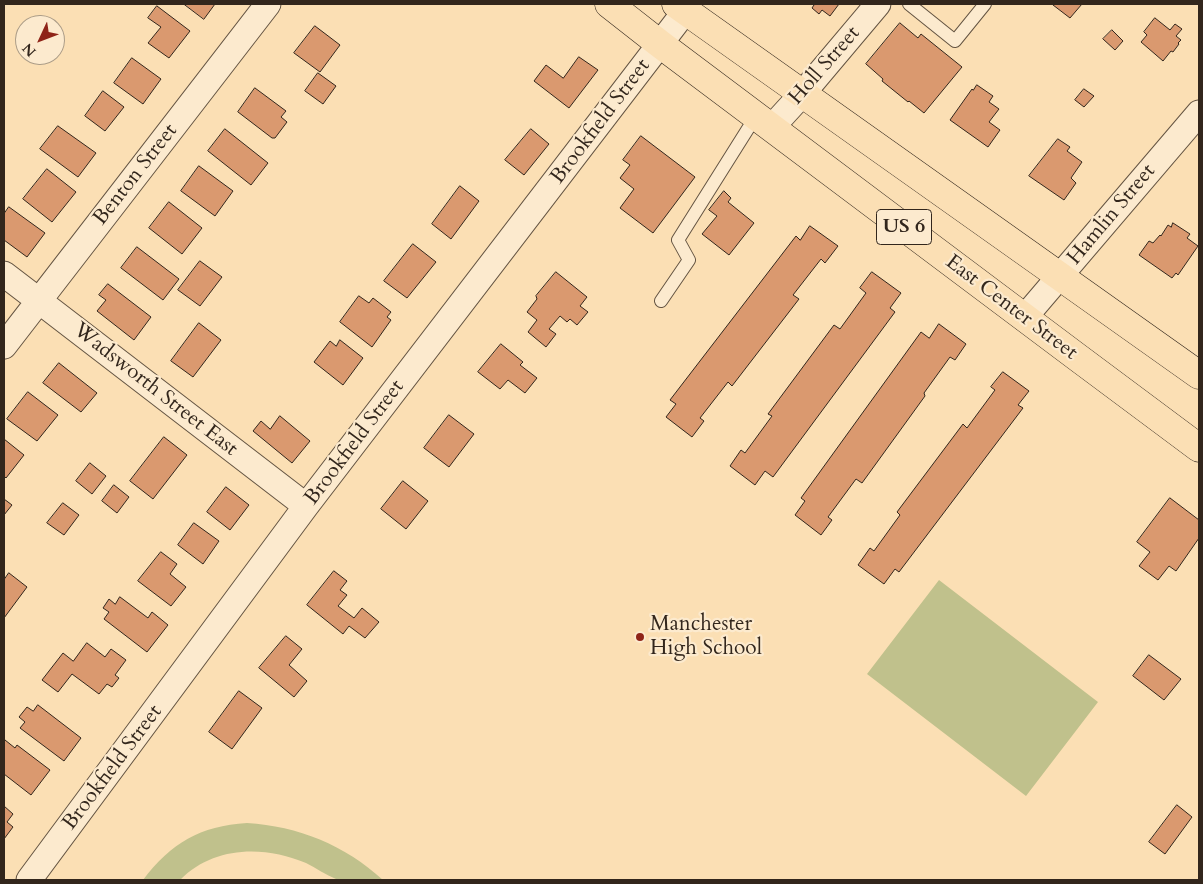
<!DOCTYPE html>
<html>
<head>
<meta charset="utf-8">
<style>
	body { margin:0 }
	#map { position:relative; width:1203px; height:884px; overflow:hidden; background:#fbdfb4; font-family:Cardo,serif }
	canvas { display:block }
	.frame { position:absolute; inset:0; border:5px solid #32261c; pointer-events:none }
	.north { position:absolute; left:15px; top:15px; width:50px; height:50px; box-sizing:border-box; background:#fceace; border:1px solid #ab9c87; border-radius:50%; rotate:227deg; font-size:14px; font-weight:700; line-height:20px; text-align:center; color:#32261c }
	.north::after { content:''; display:block; margin:auto; width:18px; height:22px; background:#8f2418; clip-path:polygon(50% 0,100% 100%,50% 72%,0 100%) }
</style>
</head>
<body>
<div id="map">
<canvas width="1203" height="884"></canvas>
<div class="frame"></div>
<div class="north">N</div>
</div>
<script>
const g = document.querySelector('canvas').getContext('2d');
g.lineJoin = 'round';
function paint(path, color) {
  g.fillStyle = color;
  g.fill(path, 'evenodd');
}
function trace(path, color, width, dash) {
  g.strokeStyle = color;
  g.lineWidth = width;
  g.lineCap = dash ? 'butt' : 'round';
  g.setLineDash(dash || []);
  g.stroke(path);
}
function drawText(font, color, halo, rows, align = 'center') {
  g.font = font + ' Cardo,serif';
  g.lineWidth = 4.5;
  g.setLineDash([]);
  g.textBaseline = 'middle';
  g.strokeStyle = halo;
  g.fillStyle = color;
  for (const [text, x, y, turn = 0] of rows) {
    g.save();
    g.translate(x, y);
    g.rotate((+turn || 0) * Math.PI / 180);
    g.textAlign = isNaN(turn) ? turn : align;
    if (halo) g.strokeText(text, 0, 0);
    g.fillText(text, 0, 0);
    g.restore();
  }
}
const green = new Path2D(`
	M939 580 1098 702 1026 796 867 674Z
	M247 823C298 826 345 845 383 880 373 880 344 882 336 879 326 875 316 868 306 863 264 845 213 846 180 880H143C171 843 200 826 247 823Z`);
const building = new Path2D(`
	M184 4H215L204 19Z
	M812 4H839L830 16 822 10 819 14 812 8 814 5Z
	M1053 4H1082L1070 18 1053 5Z
	M157 6 190 31 169 58 148 43 161 27 148 18Z
	M1155 18 1170 30 1175 24 1182 29 1176 36 1181 40 1178 43 1179 44 1173 52 1171 51 1163 61 1141 42 1147 35 1144 32Z
	M900 23 918 38 921 34 962 67 924 113 909 101 908 102 882 81 883 79 866 64Z
	M315 26 340 45 320 72 294 53Z
	M1112 30 1123 41 1115 50 1103 39Z
	M579 57 598 70 569 108 534 81 546 65 563 78Z
	M132 58 161 79 143 104 114 83Z
	M318 73 336 86 323 104 305 91Z
	M977 85 993 96 989 102 999 109 989 122 1000 130 988 147 950 120 972 89 973 90Z
	M255 88 286 111 281 117 287 122 275 138H272L238 112Z
	M1084 89 1094 96 1084 107 1075 100Z
	M103 91 124 107 105 131 85 116Z
	M58 126 96 153 78 177 40 149Z
	M225 129 268 163 251 185 208 151Z
	M531 129 549 144 524 175 505 160Z
	M641 136 695 177 653 233 620 208 634 189 620 178 630 165 623 160Z
	M1058 139 1070 147 1067 151 1082 162 1071 178 1076 183 1064 200 1029 176Z
	M199 166 233 191 215 216 181 191Z
	M47 169 76 192 52 222 23 199Z
	M460 186 479 201 451 239 432 224Z
	M724 191 731 198 728 202 754 223 729 255 702 234 717 216 709 210Z
	M169 202 202 228 182 254 149 228Z
	M9 207 45 233 27 257 4 240V214Z
	M1173 223 1190 234 1187 238 1198 246 1178 275 1176 273 1172 278 1139 255 1149 241 1153 243 1160 235 1161 236 1168 225 1171 227Z
	M810 226 838 246 825 263 821 259 793 295 799 299 732 386 728 382 700 418 704 421 692 437 666 417 676 404 670 400 796 236 800 240Z
	M413 244 436 262 407 298 384 281Z
	M137 247 179 279 163 300 121 268Z
	M200 261 222 277 200 306 178 290Z
	M556 272 587 297 580 306 588 312 577 325 570 319 567 322 560 316 549 329 556 334 546 347 528 332 537 320 527 312 537 299 536 296Z
	M872 272 901 293 890 308 895 312 773 477 765 471 755 485 730 466 741 450 745 453 772 416 768 414 834 325 840 329 866 293 860 288Z
	M108 284 151 317 134 340 97 311 106 300 99 295Z
	M359 296 369 303 373 298 391 312 387 317 391 320 372 347 340 322Z
	M199 323 221 340 193 377 171 361Z
	M939 324 966 344 955 360 950 357 924 393 925 396 862 483 856 479 828 517 832 520 821 535 795 515 805 501 801 498 921 332 929 338Z
	M340 340 363 358 343 385 314 362 330 341 336 346Z
	M501 344 523 362 520 365 537 378 525 393 508 380 500 389 478 372Z
	M59 363 97 393 81 412 43 383Z
	M1003 372 1029 391 1018 405 1023 408 899 572 895 569 884 584 858 565 870 548 874 551 900 515 897 512 963 424 967 428 995 390 991 387Z
	M28 392 58 415 37 441 7 419Z
	M449 415 474 434 449 467 424 448Z
	M280 416 310 441 292 463 253 431 261 421 270 429Z
	M164 437 187 455 153 499 130 481Z
	M4 439 24 455 6 478 4 476Z
	M90 463 106 476 92 494 76 481Z
	M403 481 428 501 406 529 381 509Z
	M114 485 129 497 117 513 102 501Z
	M226 487 249 505 230 530 207 512Z
	M1170 498 1199 520V538L1176 571 1169 566 1158 580 1139 566 1150 552 1137 542Z
	M4 499 12 505 4 515Z
	M63 503 79 515 64 535 47 523Z
	M194 523 219 541 203 564 178 545Z
	M161 552 177 564 170 574 186 587 171 606 138 581Z
	M334 571 347 581 340 590 347 595 338 606 354 618 362 608 379 622 365 638 349 626 343 634 307 605Z
	M9 573 27 587 4 618V580Z
	M120 597 148 618 152 612 168 625 147 652 104 619 109 612 103 608 109 599 115 604Z
	M286 636 302 649 289 665 307 681 294 697 259 668Z
	M87 643 105 657 111 649 126 660 115 675 119 678 112 687 107 684 99 694 72 674 58 692 42 680 63 653 73 661Z
	M1149 655 1181 679 1164 700 1133 676Z
	M239 691 262 708 232 749 209 732Z
	M38 705 81 738 64 761 20 728 25 722 19 717 27 707 33 711Z
	M5 740 15 748 17 745 50 770 31 795 4 774V742Z
	M1177 805 1192 817 1165 854 1149 842Z
	M4 806 13 814 7 822 13 827 4 839Z`);
const service = new Path2D(`
	M909 4 955 41 985 4
	M661 301 689 260 678 240 756 116`);
const minor = new Path2D(`
	M772 127 803 93 878 4
	M4 274 38 300 306 506
	M1024 318 1199 113
	M4 346 268 4
	M29 880 306 506 686 10`);
const primary = new Path2D(`
	M609 4 660 44 1077 357 1199 448
	M676 4 1199 375`);
const markers = [
	[640,637,5,"#8f2418"]
];
const shields = [
	[904,227,55]
];
const shieldNames = [
	["US 6",904,227]
];
const streetNames = [
	["Holl Street",825,66,-49],
	["Brookfield Street",601,122,-53],
	["Benton Street",136,175,-52],
	["Hamlin Street",1112,215,-50],
	["East Center Street",1011,308,37],
	["Wadsworth Street East",155,390,38],
	["Brookfield Street",355,443,-53],
	["Brookfield Street",113,768,-53]
];
const poiNames = [
	["Manchester",650,625],
	["High School",650,649]
];
paint(green, '#c0c18c');
paint(building, '#da996f');
trace(building, '#32261c', 1);
trace(service, '#645442', 14);
trace(minor, '#645442', 27);
trace(primary, '#32261c', 29);
trace(service, '#fceace', 12);
trace(minor, '#fceace', 25);
trace(primary, '#fbdfb4', 28);
for (const [x, y, r, color] of markers) {
  const dot = new Path2D();
  dot.arc(x, y, r, 0, 2 * Math.PI);
  g.fillStyle = color;
  g.fill(dot);
  trace(dot, '#fceace', 2);
}
for (const [x, y, w] of shields) {
  const box = new Path2D();
  box.roundRect(x - w / 2, y - 17.5, w, 35, 4);
  g.fillStyle = '#fceace';
  g.fill(box);
  trace(box, '#32261c', 1);
}
drawText('bold 20px', '#32261c', null, shieldNames);
drawText('21px', '#32261c', '#fceace', streetNames);
drawText('21px', '#32261c', '#fceace', poiNames, 'left');
</script>
</body>
</html>
